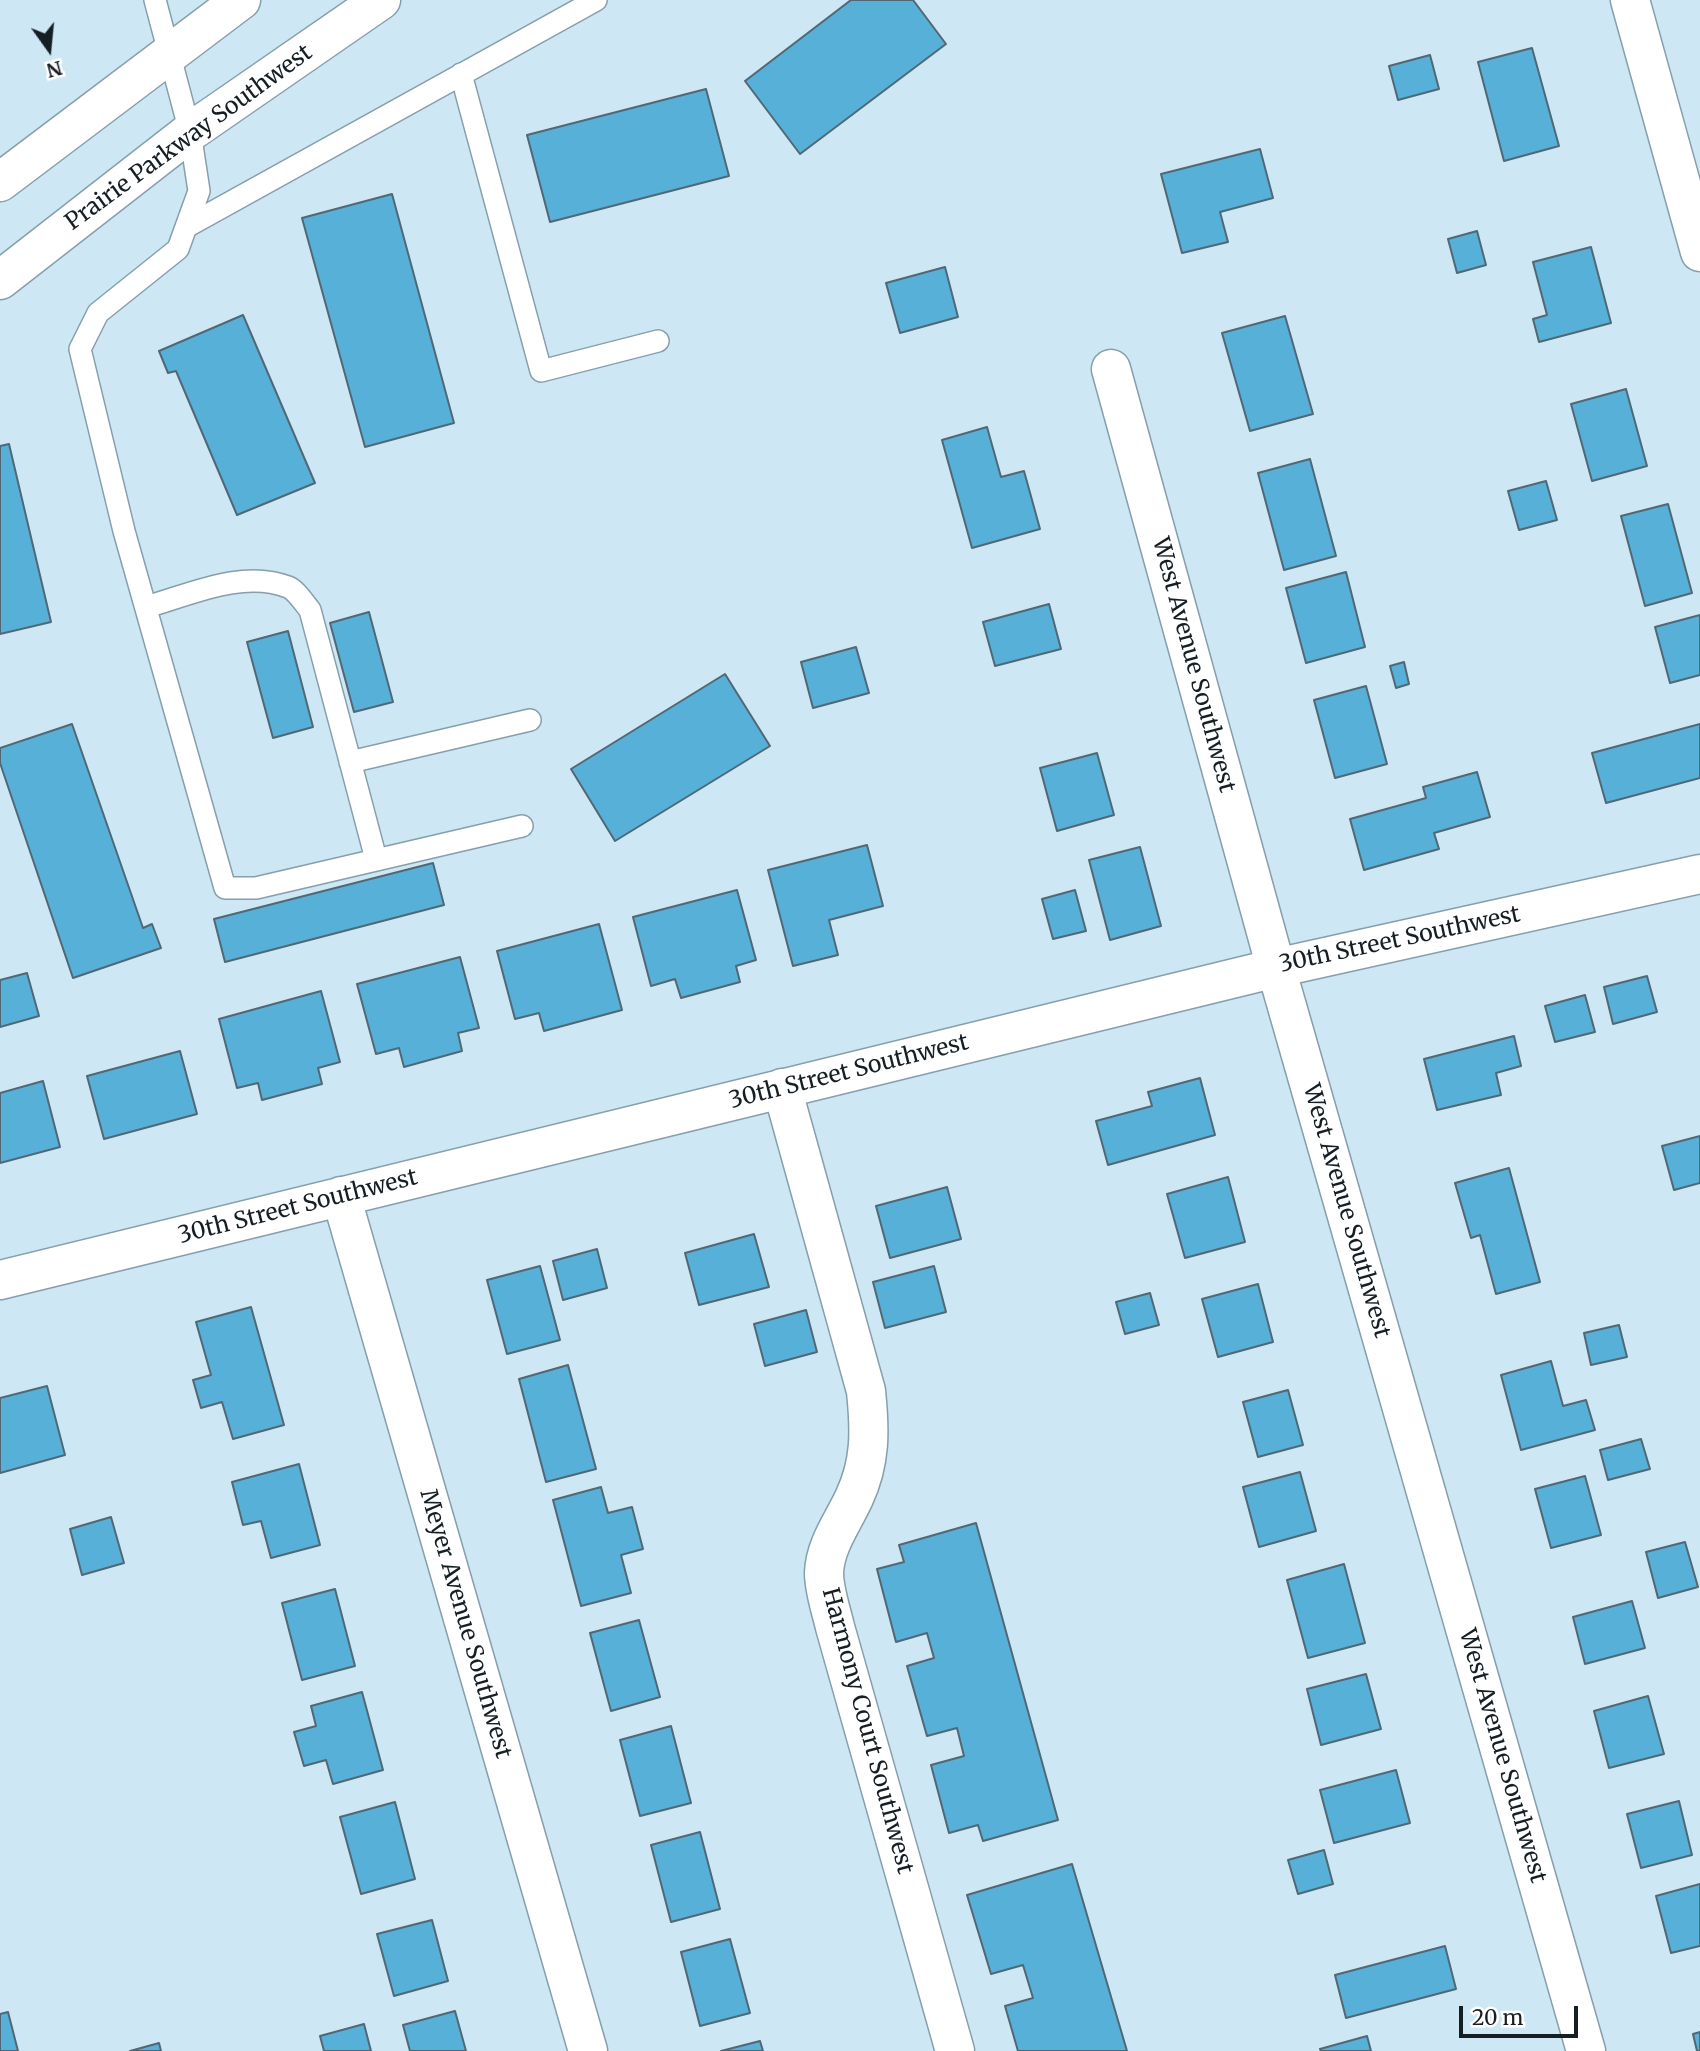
<!DOCTYPE html>
<html>
<head>
<meta charset="utf-8">
<style>
	body { margin:0 }
	#map { position:relative; width:1700px; height:2051px; overflow:hidden; background:#cde7f5; font-family:Merriweather,serif }
	canvas { display:block }
	.north { position:absolute; left:14px; top:14px; width:70px; height:70px; -webkit-text-stroke:5px #fff; paint-order:stroke; rotate:165deg; font-size:19px; font-weight:700; line-height:28px; text-align:center; color:#151e23 }
	.north::after { content:''; display:block; margin:auto; width:24px; height:32px; background:#151e23; clip-path:polygon(50% 0,100% 100%,50% 72%,0 100%) }
	.scale { position:absolute; left:1459px; top:2006px; width:119px; height:32px; box-sizing:border-box; border:4px solid #151e23; border-top:0; padding-left:9px; font-size:21px; line-height:24px; white-space:nowrap; color:#151e23; -webkit-text-stroke:5px #fff; paint-order:stroke }
</style>
</head>
<body>
<div id="map">
<canvas width="1700" height="2051"></canvas>
<div class="north">N</div>
<div class="scale">20 m</div>
</div>
<script>
const g = document.querySelector('canvas').getContext('2d');
g.lineJoin = 'round';
function paint(path, color) {
  g.fillStyle = color;
  g.fill(path, 'evenodd');
}
function trace(path, color, width, dash) {
  g.strokeStyle = color;
  g.lineWidth = width;
  g.lineCap = dash ? 'butt' : 'round';
  g.setLineDash(dash || []);
  g.stroke(path);
}
function drawText(font, color, halo, rows, align = 'center') {
  g.font = font + ' Merriweather,serif';
  g.lineWidth = 6;
  g.setLineDash([]);
  g.textBaseline = 'middle';
  g.strokeStyle = halo;
  g.fillStyle = color;
  for (const [text, x, y, turn = 0] of rows) {
    g.save();
    g.translate(x, y);
    g.rotate((+turn || 0) * Math.PI / 180);
    g.textAlign = isNaN(turn) ? turn : align;
    if (halo) g.strokeText(text, 0, 0);
    g.fillText(text, 0, 0);
    g.restore();
  }
}
const building = new Path2D(`
	M851 0H913L946 44 800 154 745 81Z
	M1532 48 1559 146 1504 161 1478 62Z
	M1430 55 1439 89 1398 100 1389 66Z
	M706 89 729 176 550 222 527 135Z
	M1260 149 1273 198 1220 212 1228 242 1182 253 1161 174Z
	M392 194 454 423 365 447 302 218Z
	M1477 231 1486 265 1457 273 1448 239Z
	M1591 247 1611 323 1539 342 1533 319 1547 315 1533 262Z
	M945 267 958 317 900 333 886 283Z
	M243 315 315 483 237 515 176 371 168 373 159 351Z
	M1285 316 1313 414 1250 431 1222 333Z
	M1626 389 1647 466 1592 481 1571 404Z
	M987 427 1001 477 1024 471 1040 529 972 548 942 440Z
	M9 444 51 622 0 634V446Z
	M1310 459 1336 556 1284 570 1258 473Z
	M1546 481 1557 520 1519 530 1508 491Z
	M1668 504 1692 593 1645 606 1621 516Z
	M1346 572 1365 647 1306 663 1286 588Z
	M1049 604 1061 649 995 666 983 622Z
	M369 612 393 702 354 712 330 623Z
	M1700 615V675L1670 683 1655 627Z
	M288 631 313 727 273 738 247 642Z
	M856 647 869 693 813 708 801 662Z
	M1404 662 1409 684 1396 688 1390 666Z
	M725 674 770 746 615 841 571 769Z
	M1366 686 1387 764 1335 778 1314 700Z
	M72 724 143 928 152 924 161 948 73 978 0 763V748Z
	M1700 724V778L1606 803 1592 753Z
	M1097 753 1114 815 1057 831 1040 768Z
	M1477 772 1490 817 1434 833 1439 849 1364 870 1350 819 1426 798 1423 787Z
	M867 845 883 906 829 920 838 955 793 966 768 870Z
	M1140 847 1161 926 1110 940 1089 860Z
	M433 863 444 905 225 962 214 919Z
	M737 890 756 960 736 966 740 982 681 998 675 979 651 986 633 917Z
	M1075 890 1086 931 1053 939 1042 899Z
	M599 924 622 1010 544 1031 539 1013 515 1019 497 951Z
	M460 957 479 1028 458 1033 462 1051 404 1067 399 1048 376 1054 357 984Z
	M27 973 39 1016 0 1027V980Z
	M1647 976 1657 1012 1613 1024 1604 987Z
	M321 991 340 1062 318 1068 322 1084 262 1100 258 1083 237 1088 219 1019Z
	M1585 995 1595 1032 1555 1042 1545 1006Z
	M1514 1036 1521 1066 1496 1073 1501 1095 1437 1110 1424 1059Z
	M180 1051 197 1114 104 1139 87 1076Z
	M1200 1078 1215 1135 1108 1165 1096 1121 1152 1106 1148 1092Z
	M43 1081 60 1147 0 1163V1093Z
	M1700 1136V1183L1674 1190 1662 1146Z
	M1509 1168 1540 1282 1496 1294 1480 1235 1471 1238 1455 1183Z
	M1228 1177 1245 1242 1185 1258 1167 1194Z
	M947 1187 961 1239 890 1258 876 1206Z
	M754 1234 769 1287 699 1305 685 1253Z
	M597 1249 607 1288 563 1300 553 1261Z
	M540 1266 560 1340 507 1354 487 1280Z
	M934 1266 946 1312 885 1328 873 1282Z
	M1258 1284 1273 1342 1218 1357 1202 1299Z
	M1150 1293 1159 1325 1125 1334 1116 1302Z
	M251 1307 284 1425 233 1439 222 1402 201 1408 193 1380 211 1375 196 1322Z
	M806 1310 817 1352 765 1366 754 1324Z
	M1619 1325 1627 1357 1591 1365 1584 1333Z
	M1551 1361 1563 1406 1586 1400 1595 1430 1521 1450 1501 1375Z
	M568 1365 596 1469 546 1482 519 1379Z
	M47 1386 65 1455 0 1473V1398Z
	M1288 1390 1303 1445 1258 1457 1243 1402Z
	M1641 1439 1650 1469 1608 1480 1600 1450Z
	M299 1464 320 1545 271 1558 261 1521 243 1525 232 1482Z
	M1300 1472 1316 1531 1259 1547 1243 1487Z
	M1585 1476 1601 1535 1551 1548 1535 1489Z
	M601 1487 608 1513 632 1507 643 1549 621 1555 631 1593 581 1606 553 1500Z
	M111 1517 124 1563 82 1575 70 1529Z
	M976 1523 1058 1820 983 1841 978 1825 949 1833 931 1765 964 1756 957 1728 927 1736 907 1666 934 1658 927 1633 896 1642 877 1569 904 1562 899 1545Z
	M1685 1542 1698 1587 1658 1598 1646 1552Z
	M1344 1564 1365 1643 1308 1658 1287 1580Z
	M335 1589 355 1666 302 1680 282 1603Z
	M1632 1601 1645 1648 1585 1664 1573 1617Z
	M639 1620 660 1697 611 1711 590 1633Z
	M1366 1674 1381 1729 1321 1745 1307 1689Z
	M362 1692 383 1770 333 1784 326 1760 304 1766 294 1732 316 1726 311 1706Z
	M1648 1696 1664 1754 1609 1768 1594 1711Z
	M671 1726 691 1803 640 1816 620 1740Z
	M1396 1770 1410 1823 1334 1843 1320 1790Z
	M1679 1801 1692 1855 1641 1868 1627 1814Z
	M395 1802 415 1879 361 1894 340 1817Z
	M700 1832 720 1909 671 1922 651 1845Z
	M1324 1850 1333 1884 1298 1894 1288 1860Z
	M1072 1864 1127 2051H1018L1005 2006 1033 1998 1023 1965 991 1974 967 1895Z
	M1700 1884V1946L1671 1953 1656 1896Z
	M432 1920 448 1981 394 1996 377 1934Z
	M730 1939 750 2013 700 2026 681 1952Z
	M1445 1946 1456 1989 1346 2018 1335 1975Z
	M455 2011 466 2051H410L403 2025Z
	M8 2012 18 2051H0V2014Z
	M364 2024 371 2051H324L320 2036Z
	M1700 2032V2051H1697L1693 2034Z
	M1367 2036 1371 2051H1321L1320 2049Z
	M760 2041 763 2051H721Z
	M159 2043 161 2051H130Z`);
const service = new Path2D(`
	M155 0 190 132 199 191 178 249 98 313 80 349 124 531 225 888H256L522 826
	M461 74 541 371 658 341
	M186 227 596 0
	M146 607C189 595 243 569 288 587 296 590 304 603 310 610L376 859
	M350 762 530 720`);
const minor = new Path2D(`
	M1630 0 1700 252
	M1111 369 1276 968 1586 2051
	M782 1088 866 1391C870 1430 871 1462 854 1498 843 1522 825 1545 824 1573 824 1590 831 1610 835 1627L955 2051
	M341 1196 588 2051
	M0 1280 1276 968 1700 874`);
const tertiary = new Path2D(`
	M0 182 241 0
	M0 280 190 132 381 0`);
const streetNames = [
	["Prairie Parkway Southwest",189,138,-36],
	["West Avenue Southwest",1193,665,75],
	["30th Street Southwest",1400,940,-12],
	["30th Street Southwest",849,1072,-14],
	["30th Street Southwest",298,1207,-14],
	["West Avenue Southwest",1346,1211,74],
	["Meyer Avenue Southwest",465,1624,74],
	["Harmony Court Southwest",867,1731,75],
	["West Avenue Southwest",1502,1756,74]
];
paint(building, '#57b0d8');
trace(building, '#516874', 2);
trace(service, '#869fab', 24);
trace(minor, '#869fab', 41);
trace(tertiary, '#869fab', 41);
trace(service, '#fff', 21);
trace(minor, '#fff', 38);
trace(tertiary, '#fff', 38);
drawText('23px', '#151e23', '#fff', streetNames);
</script>
</body>
</html>
